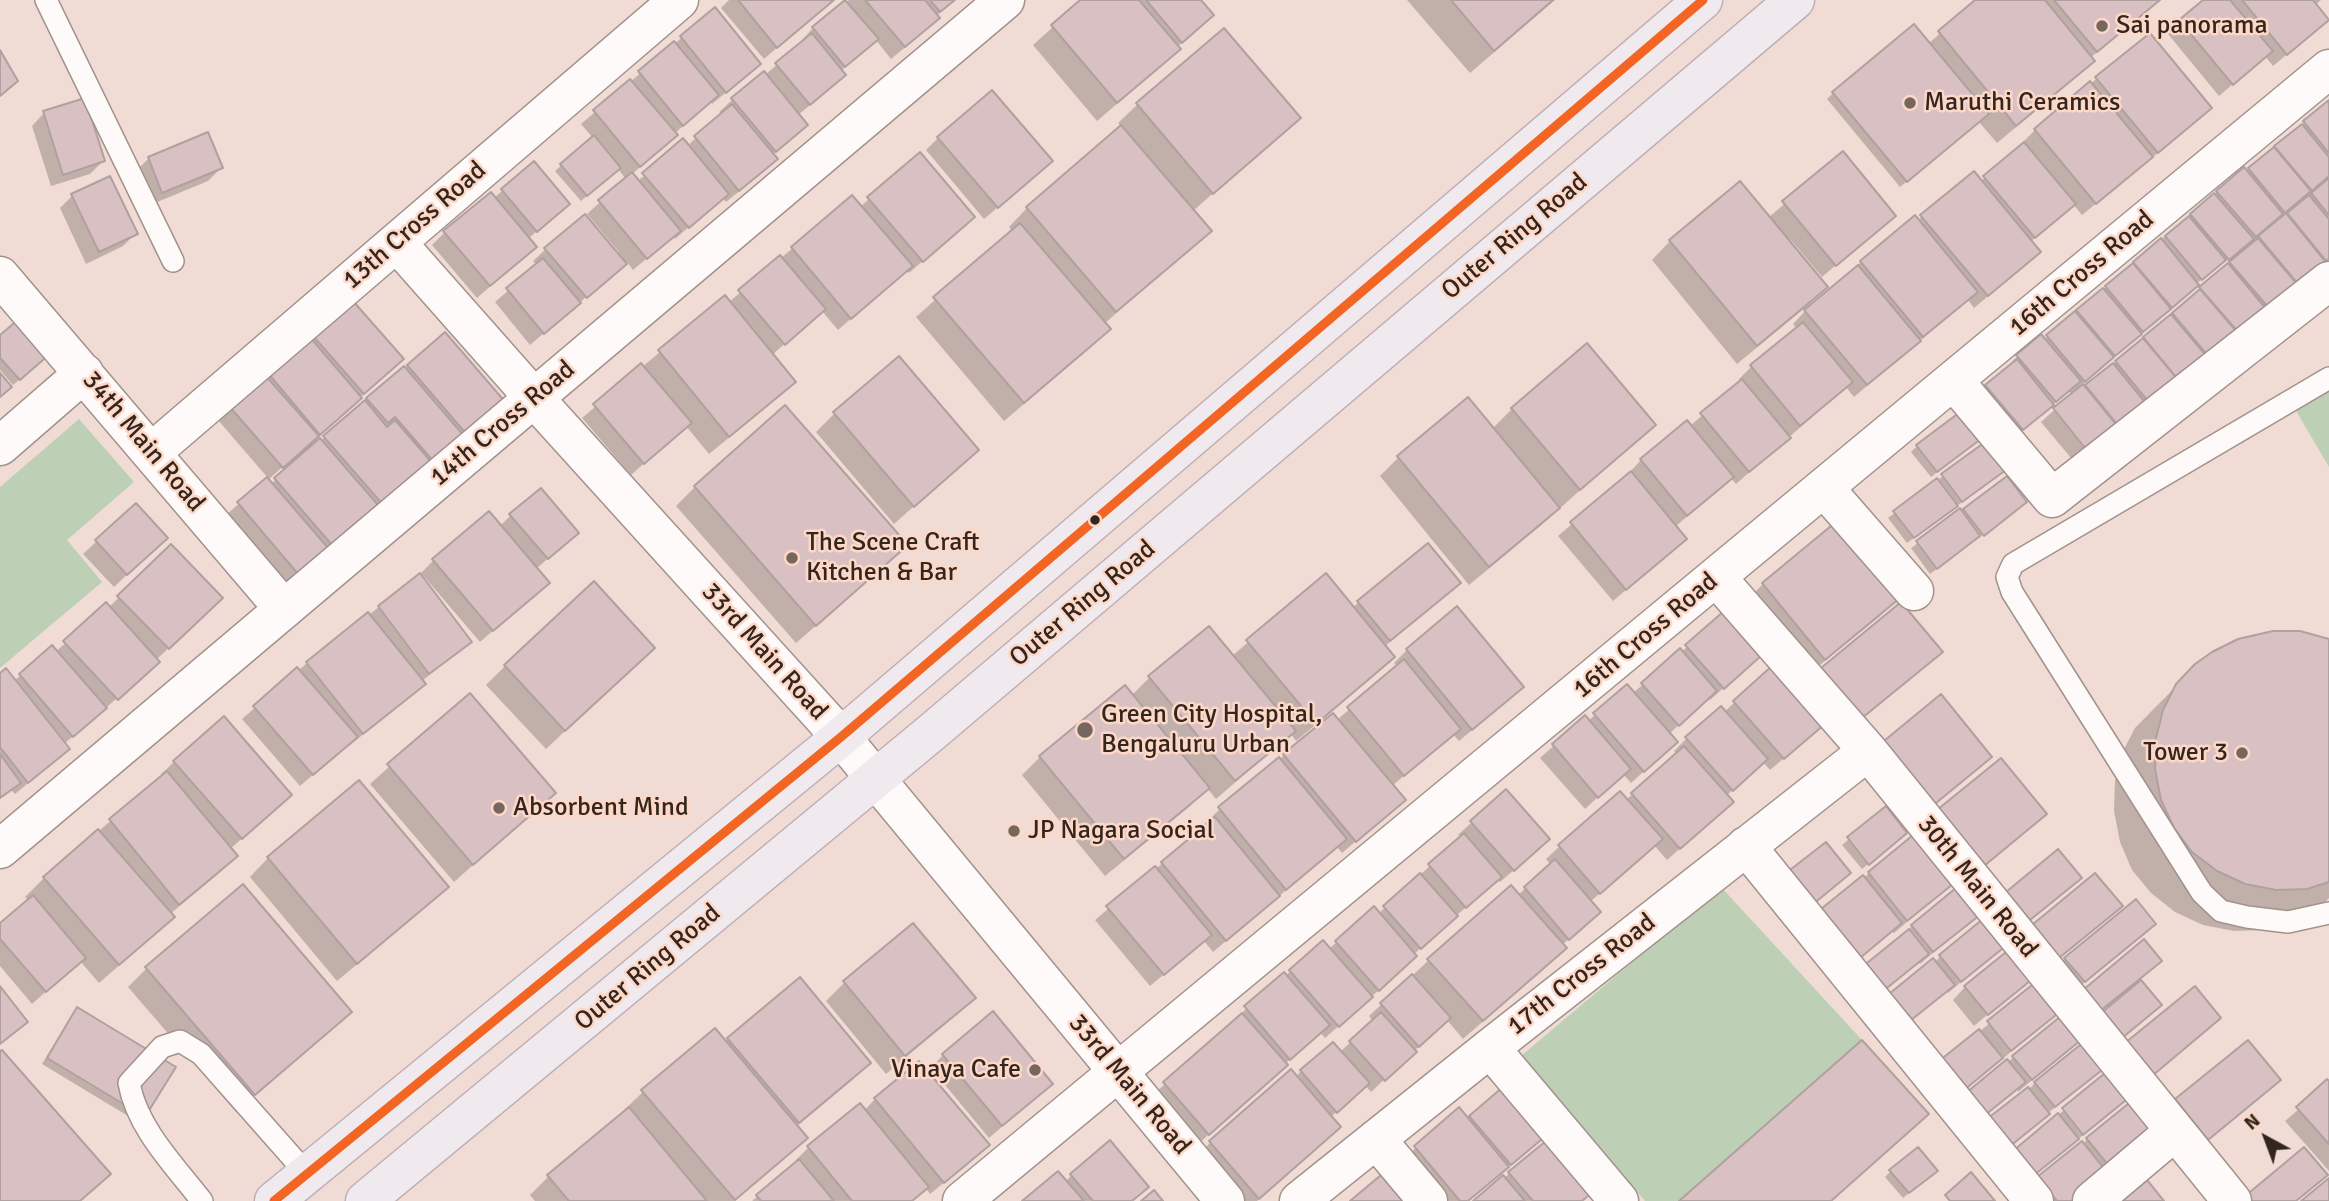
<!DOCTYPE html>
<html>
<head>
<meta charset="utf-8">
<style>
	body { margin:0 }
	#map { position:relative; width:2329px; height:1201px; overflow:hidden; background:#f0dcd4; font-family:Signika,sans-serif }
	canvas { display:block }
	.north { position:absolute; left:2231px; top:1103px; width:70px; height:70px; -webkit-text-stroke:5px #fdd8c7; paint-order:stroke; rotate:319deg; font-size:19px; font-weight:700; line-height:28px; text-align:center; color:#33261f }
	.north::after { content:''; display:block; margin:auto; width:24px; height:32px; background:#33261f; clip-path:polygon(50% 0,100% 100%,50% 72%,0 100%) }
</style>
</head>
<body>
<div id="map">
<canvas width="2329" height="1201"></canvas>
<div class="north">N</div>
</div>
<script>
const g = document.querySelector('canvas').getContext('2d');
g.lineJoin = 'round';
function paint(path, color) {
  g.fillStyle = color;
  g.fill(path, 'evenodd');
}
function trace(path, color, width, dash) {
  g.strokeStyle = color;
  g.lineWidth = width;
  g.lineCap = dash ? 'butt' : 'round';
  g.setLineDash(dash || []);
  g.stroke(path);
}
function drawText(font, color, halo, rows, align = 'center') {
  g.font = font + ' Signika,sans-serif';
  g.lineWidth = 5;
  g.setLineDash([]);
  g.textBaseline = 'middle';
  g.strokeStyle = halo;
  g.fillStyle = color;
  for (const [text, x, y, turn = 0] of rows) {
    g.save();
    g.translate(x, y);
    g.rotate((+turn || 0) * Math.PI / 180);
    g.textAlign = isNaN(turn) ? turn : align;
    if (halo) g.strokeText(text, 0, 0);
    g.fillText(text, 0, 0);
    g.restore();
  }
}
const green = new Path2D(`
	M2329 389V467L2295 409Z
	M79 419 134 482 67 540 102 582 0 668V487Z
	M1721 887 1862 1040 1679 1201H1645L1521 1056Z`);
const shadow = new Path2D(`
	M729 0H832L764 59 721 8Z
	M849 0H955L936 16 938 18 925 31 891 59 876 40 841 71 844 75 832 87 798 115 793 137 772 155 776 159 763 172 726 202 722 198 675 239 673 236 633 270 627 262 530 345 495 302 537 266 533 261 546 249 616 254 619 252 587 214 626 179 618 169 581 201 555 171 593 138 581 124 714 10 746 76 712 104 711 102 674 134 675 135 663 148 632 174 637 181 687 146 722 115 719 112 732 100 763 73 765 75 802 43 801 41 813 28Z
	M1083 0H1199V28L1177 47 1179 48 1160 67 1097 121 1033 45Z
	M1407 0H1555L1470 73Z
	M1978 0H2161L2090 58 2092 61 2074 79 1997 143 1979 122 1900 187 1827 99 1833 93 1928 44Z
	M2206 0H2321L2315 5 2314 32 2273 66 2265 56 2219 96 2168 34Z
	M1224 30 1298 118 1193 211 1209 231 1104 324 1108 329 1090 348 1004 421 916 317 1012 231 1009 227 1027 208 1122 127 1118 123 1137 105Z
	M2149 35 2197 121 2082 215 2073 204 2030 242 2026 264 1974 308 1968 300 1854 397 1846 387 1736 484 1731 478 1675 527 1685 539 1613 601 1558 536 1630 474 1629 473 1641 460 1690 426 1741 382 1739 379 1751 367 1797 329 1793 324 1806 310 1861 262 1922 217 1981 181 2024 145 2023 142 2035 130Z
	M2329 103V258L2076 464 2041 422 2072 394 2069 391 2009 442 1974 398 2018 356 2044 340 2217 192 2246 172ZM2242 248 2247 249 2167 320 2084 388 2081 385 2184 297 2196 284Z
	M44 113 103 161 90 174 51 186 32 126Z
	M938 138 1038 173 984 219 926 150Z
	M1843 154 1894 216 1822 277 1791 240 1789 242 1826 287 1806 307 1737 364 1652 260 1670 241 1740 184 1768 218Z
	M149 158 221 168 208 181 150 205 136 171Z
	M503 190 568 204 528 239 535 247 477 298 432 245 445 232 494 198Z
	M72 196 135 234 123 246 86 264 60 208Z
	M852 198 860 207 869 199 973 217 909 273 906 270 838 330 822 311 772 355 794 382 775 400 709 454 686 426 631 475 582 418 725 297 729 302Z
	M353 303 389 372 268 480 271 484 444 334 505 404 285 586 225 516 268 478 218 420Z
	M0 338 43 359 13 385 0 370Z
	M1587 346 1654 424 1539 527 1469 585 1380 476 1398 458 1468 400 1492 429 1512 409Z
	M835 413 977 450 894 524 816 432Z
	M1985 444 1997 476 1907 543 1888 518Z
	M1972 445 1931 477 1911 452 1917 446Z
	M695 487 887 564 796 643 676 506Z
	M136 505 153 550 114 587 83 554Z
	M2019 508 1930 574 1911 548 1964 511Z
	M511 515 577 533 536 569 548 583 480 642 421 573 434 560 500 526Z
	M1837 524 1898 598 1879 617 1805 677 1744 603 1763 584Z
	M171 547 221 598 156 660 145 674 64 744 68 749 55 761 15 794 11 790 0 799V675L14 681 52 648 55 652 108 608Z
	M1326 576 1352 608 1358 603 1446 595 1384 647 1393 657 1374 676 1296 741 1291 734 1216 799 1207 788 1189 807 1105 876 1022 775 1040 757 1131 696 1150 677 1232 656Z
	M379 607 470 642 422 681 424 684 411 696 350 745 348 744 300 786 242 719 307 663Z
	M1457 609 1509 699 1459 741 1453 734 1392 786 1404 800 1342 853 1337 847 1213 952 1204 941 1150 986 1095 920 1203 829 1201 827 1220 809 1333 715 1337 720 1398 667 1394 663 1407 650Z
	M2329 641V898L2321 906 2264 930 2234 931 2203 925 2175 912 2151 893 2132 870 2120 842 2114 811 2115 781 2122 753 2135 728 2196 666Z
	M1687 647 1747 667 1710 700 1708 698 1669 734 1663 754 1631 783 1623 774 1585 809 1540 758 1585 718 1588 721 1595 715 1633 693Z
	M1940 652 1849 730 1810 682Z
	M505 666H634L546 749 486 685Z
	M1773 668 1810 736 1770 770 1763 762 1726 796 1719 814 1667 860 1654 845 1590 902 1586 924 1562 945 1546 966 1463 1039 1447 1020 1371 1092 1365 1085 1330 1118 1339 1127 1257 1201H1226L1191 1161 1210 1143 1290 1072 1295 1078 1301 1071 1340 1052 1373 1021 1369 1016 1429 960 1518 895 1551 865 1546 859 1559 847 1620 794 1626 800 1677 754 1674 751 1686 739 1721 708 1724 712Z
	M469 695 553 793 454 882 370 784Z
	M174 762 277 808 230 849 236 856 217 875 170 914 172 917 154 935 99 983 80 961 32 1004 0 966V925L29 901 25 897 44 878 163 776 161 774Z
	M1506 791 1535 852 1500 882 1497 879 1413 955 1402 969 1358 1009 1325 1038 1320 1032 1196 1146 1152 1096 1284 974 1285 976 1323 943 1329 949 1374 909 1378 914 1461 837 1458 835Z
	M1885 809 1899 839 1862 869 1842 845Z
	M268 858 447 887 428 905 337 981 250 877Z
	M1869 873 1956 880 1894 933 1892 931 1846 969 1863 879Z
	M2121 906 2046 970 2020 938Z
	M1982 911 1920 964 1900 939 1912 926Z
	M2153 924 2071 994 2053 972 2065 959Z
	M2009 941 1948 993 1946 991 1897 1032 1934 963 1941 956Z
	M2160 961 2139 980 2160 1005 2102 1054 2125 996 2123 993 2086 1023Z
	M147 968 349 1012 236 1112 128 987Z
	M2032 977 1974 1026 1953 1000 1965 987Z
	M845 982 974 998 955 1016 886 1074 826 1001Z
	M2037 983 2059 1010 1998 1063 1979 1032Z
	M77 1010 138 1122 42 1064 71 1016Z
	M2060 1018 2079 1040 2018 1092 2008 1062Z
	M728 1039 869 1063 850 1082 796 1127 805 1138 734 1201H535L530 1195 549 1176 625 1112 624 1110 643 1092Z
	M943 1055 1051 1084 989 1138 931 1068Z
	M2103 1067 2047 1114 2028 1090 2035 1083Z
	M2110 1072 2129 1096 2070 1146 2051 1121Z
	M1511 1083 1551 1130 1468 1201H1437L1402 1160 1459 1110 1468 1120Z
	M2329 1084V1171L2285 1121Z
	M2266 1092 2194 1151 2164 1113 2176 1100Z
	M875 1099 975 1157 930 1194 926 1188 912 1201H752L798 1162 796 1160 808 1148 864 1111Z
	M2134 1101 2096 1189 2081 1201H2035L2082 1144Z
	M1926 1114 1832 1201H1681Z
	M1891 1171 1929 1176 1903 1198 1885 1177Z
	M1510 1173 1582 1201H1476Z
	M1072 1175 1147 1187 1132 1201H1025L1065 1182Z`);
const building = new Path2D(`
	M738 0H834L777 48Z
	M845 0 879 39 845 67 812 27Z
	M865 0H925L940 18 905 47Z
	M930 0H955L940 12Z
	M1080 0H1139L1181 49 1117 103 1051 25Z
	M1146 0H1201L1214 15 1182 43Z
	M1451 0H1553L1494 51Z
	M1975 0H2045L2095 61 2016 126 1938 31Z
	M2054 0H2160L2097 52Z
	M2203 0H2230L2273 51 2233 85 2179 20Z
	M2242 0H2313L2329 20 2287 55Z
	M715 7 761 64 726 93 680 36Z
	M1914 24 1989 114 1907 182 1832 92Z
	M1224 28 1301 118 1213 194 1136 103Z
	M812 33 846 75 810 105 775 63Z
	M2150 33 2212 108 2158 153 2095 77Z
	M674 41 719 95 683 126 638 71Z
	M0 50 18 81 0 96Z
	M764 71 808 125 776 152 731 98Z
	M630 79 678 135 640 167 593 110Z
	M2090 81 2153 157 2096 204 2034 129Z
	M992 90 1053 161 998 208 937 137Z
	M85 98 105 161 63 175 43 111Z
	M2329 100V153L2303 121Z
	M732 104 778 159 739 191 694 136Z
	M2302 124 2329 157V176L2312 191 2274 146Z
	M1121 125 1212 231 1116 312 1026 207Z
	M208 132 223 168 162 193 148 157Z
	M594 135 621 168 587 196 560 164Z
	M683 138 729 194 689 228 642 173Z
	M2024 142 2076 204 2035 238 1983 176Z
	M2274 147 2311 191 2285 213 2248 168Z
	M1843 151 1896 216 1836 266 1782 201Z
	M920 152 975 217 923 262 867 197Z
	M534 161 570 204 537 232 501 189Z
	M2244 167 2283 214 2256 237 2216 191Z
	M1974 171 2041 252 1988 296 1920 215Z
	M632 172 681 231 647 259 598 200Z
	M110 176 138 234 99 252 71 194Z
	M2329 178V215L2311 193Z
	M1740 181 1828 287 1757 346 1669 240Z
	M491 192 537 247 490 286 443 231Z
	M2214 193 2254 239 2229 260 2190 214Z
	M852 195 913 266 851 319 791 247Z
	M2309 195 2329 219V259L2326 261 2287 213Z
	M2286 213 2325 261 2298 284 2258 236Z
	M585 214 627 264 587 298 544 248Z
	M1915 215 1978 292 1923 337 1860 261Z
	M2189 216 2226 260 2202 280 2165 236Z
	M1020 223 1111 329 1024 403 933 297Z
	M2161 238 2199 285 2172 308 2133 262Z
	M2258 238 2297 284 2269 308 2229 262Z
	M780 255 826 309 785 345 738 290Z
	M543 258 581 303 544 334 506 288Z
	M2133 263 2171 309 2143 332 2105 286Z
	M2228 263 2267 310 2239 333 2199 287Z
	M1858 265 1921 341 1867 385 1804 310Z
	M2103 288 2142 334 2115 356 2076 310Z
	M2200 289 2237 332 2209 357 2172 313Z
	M725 295 796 382 729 437 658 350Z
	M353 301 404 359 364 394 313 336Z
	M2075 311 2114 357 2085 382 2046 335Z
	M2171 314 2208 358 2180 382 2143 337Z
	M20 318 51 353 20 380 0 358V335Z
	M1803 322 1853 382 1800 426 1750 365Z
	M445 332 507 404 469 437 407 365Z
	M2041 334 2081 381 2056 402 2016 355Z
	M309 336 362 398 320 435 267 372Z
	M2143 338 2179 381 2151 405 2115 361Z
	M1587 343 1656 425 1580 490 1511 408Z
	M899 356 979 450 914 507 833 412Z
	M2017 359 2054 405 2023 430 1985 385Z
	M641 363 692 423 644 464 593 404Z
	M2113 363 2148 406 2120 428 2085 385Z
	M404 366 465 437 435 463 395 417 388 423 366 398Z
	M0 373 12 387 0 397Z
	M265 375 319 436 283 468 229 406Z
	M1742 379 1791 438 1749 472 1700 413Z
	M2083 384 2119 428 2089 453 2053 408Z
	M1468 397 1560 508 1489 567 1397 456Z
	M365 400 387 427 395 420 433 464 384 506 323 436Z
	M785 405 908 545 816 626 694 486Z
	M1960 412 1981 439 1937 472 1916 445Z
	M1687 420 1734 477 1687 516 1640 459Z
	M320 438 378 505 332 545 274 478Z
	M1985 442 2006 470 1962 502 1941 474Z
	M1631 471 1687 539 1626 590 1570 522Z
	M2007 476 2027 502 1984 536 1963 509Z
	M267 477 329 549 298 574 237 502Z
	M1937 478 1958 506 1914 538 1893 511Z
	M541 488 579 533 548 559 509 514Z
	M136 503 168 538 127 575 95 540Z
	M1960 508 1980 536 1937 569 1916 541Z
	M489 511 550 583 493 631 432 559Z
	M1837 521 1900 598 1825 660 1762 583Z
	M1428 543 1461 583 1390 641 1357 601Z
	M171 544 223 598 169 649 117 596Z
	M420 573 472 642 429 674 378 606Z
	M1326 573 1395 657 1316 724 1246 640Z
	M594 581 655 648 565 731 504 665Z
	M106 602 160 662 118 700 63 641Z
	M1901 602 1943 652 1862 718 1821 668Z
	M1457 606 1524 687 1472 730 1406 649Z
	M1724 611 1762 655 1724 689 1685 645Z
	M368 612 426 684 363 734 306 662Z
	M1209 626 1296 731 1235 781 1148 676Z
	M2273 631H2300L2329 639V882L2307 889 2276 890 2245 884 2217 871 2192 852 2174 828 2161 800 2155 769 2156 738 2163 710 2176 684 2195 664 2212 652 2238 639Z
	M52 645 107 708 73 737 19 674Z
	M1680 648 1717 691 1679 726 1641 683Z
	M1404 659 1461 729 1404 776 1347 707Z
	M1773 665 1825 724 1784 759 1733 701Z
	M297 667 358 737 313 775 253 706Z
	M6 668 70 749 28 783 0 747V673Z
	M1627 684 1678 742 1644 772 1593 713Z
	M1125 685 1210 788 1124 859 1039 756Z
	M470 693 556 793 473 865 387 764Z
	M1941 694 1992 757 1930 808 1879 745Z
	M1721 706 1768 759 1733 791 1685 737Z
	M1333 713 1406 800 1356 842 1283 754Z
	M1585 715 1631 769 1598 798 1552 744Z
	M224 716 292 795 242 839 173 761Z
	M1684 746 1734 802 1680 849 1631 793Z
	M0 754 21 783 0 798Z
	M1279 757 1347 839 1286 890 1218 807Z
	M2001 758 2047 814 1984 866 1937 810Z
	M167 771 238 856 179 905 109 819Z
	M359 780 449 887 357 964 267 857Z
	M1506 789 1550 839 1514 871 1470 821Z
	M1620 791 1663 839 1600 894 1558 845Z
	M1886 806 1907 833 1869 865 1847 837Z
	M1215 817 1280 896 1226 941 1161 862Z
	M98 829 175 917 119 965 43 877Z
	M1918 831 1958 880 1907 921 1868 872Z
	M1464 833 1502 877 1466 908 1428 864Z
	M1826 842 1851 873 1812 905 1786 873Z
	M2058 849 2082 878 2030 920 2006 892Z
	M1555 859 1601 912 1569 940 1524 887Z
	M1155 866 1212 935 1164 975 1106 906Z
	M1420 873 1458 916 1421 949 1383 906Z
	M2095 873 2123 906 2059 958 2032 925Z
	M1863 875 1902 923 1860 958 1821 909Z
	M1962 883 1985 911 1933 952 1911 925Z
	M243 884 352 1012 255 1095 145 967Z
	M1511 885 1567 948 1483 1021 1427 959Z
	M33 895 86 958 46 992 0 939V923Z
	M2136 899 2156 924 2085 982 2064 958Z
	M1374 906 1417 956 1379 991 1335 941Z
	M1989 914 2012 941 1961 982 1939 955Z
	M913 923 976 998 905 1056 843 981Z
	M1909 929 1929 954 1882 992 1862 967Z
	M2144 939 2162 961 2100 1011 2083 990Z
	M1323 940 1373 997 1339 1027 1289 970Z
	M2011 948 2035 977 1988 1015 1964 986Z
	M1933 958 1955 985 1910 1021 1889 994Z
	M1284 972 1330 1025 1290 1060 1244 1006Z
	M1412 974 1451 1018 1419 1047 1380 1003Z
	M800 977 871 1063 799 1123 727 1038Z
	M2141 980 2162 1005 2116 1043 2095 1018Z
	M2037 981 2061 1011 2011 1051 1987 1021Z
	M0 986 28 1022 0 1044Z
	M2195 986 2221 1018 2152 1076 2125 1043Z
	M77 1007 176 1067 145 1117 47 1058Z
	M993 1011 1053 1084 1002 1126 942 1054Z
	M1381 1012 1417 1052 1385 1081 1349 1041Z
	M1242 1013 1288 1065 1209 1135 1163 1082Z
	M2061 1016 2081 1040 2032 1080 2012 1056Z
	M715 1028 808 1138 735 1200 641 1090Z
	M1979 1029 2003 1058 1963 1091 1939 1061Z
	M1862 1040 1929 1114 1831 1201H1679Z
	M2248 1040 2281 1080 2208 1140 2175 1099Z
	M2085 1041 2106 1067 2055 1107 2034 1082Z
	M1333 1042 1370 1083 1337 1113 1300 1070Z
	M2 1050 111 1174 80 1201H0V1051Z
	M2007 1059 2026 1082 1984 1116 1966 1093Z
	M919 1061 990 1145 944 1183 874 1098Z
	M1291 1069 1341 1127 1259 1199 1209 1141Z
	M2110 1069 2131 1096 2083 1135 2062 1108Z
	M2327 1079 2329 1081V1144L2296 1107Z
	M1511 1080 1553 1130 1511 1165 1469 1116Z
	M2028 1087 2050 1114 2009 1147 1987 1119Z
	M2134 1099 2162 1133 2114 1172 2086 1138Z
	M860 1103 929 1187 912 1201H852L807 1146Z
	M629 1107 707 1201H569L547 1175Z
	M1459 1107 1509 1167 1468 1201H1460L1414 1146Z
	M2058 1113 2079 1139 2033 1176 2013 1151Z
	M1557 1132 1601 1185 1582 1201H1533L1508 1172Z
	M1110 1140 1149 1187 1132 1201H1093L1070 1174Z
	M2082 1141 2111 1177 2081 1201H2057L2037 1177Z
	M1918 1147 1938 1171 1909 1193 1889 1170Z
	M2304 1147 2328 1175 2296 1201H2247L2244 1197Z
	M799 1159 834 1201H761L756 1195Z
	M1058 1171 1084 1201H1022Z
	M1971 1172 1995 1201H1950L1945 1195Z
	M1381 1175 1403 1201H1350Z
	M1503 1175 1525 1201H1473Z
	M2329 1178V1201H2301Z
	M2147 1180 2164 1201H2122Z
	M1154 1190 1163 1201H1141Z`);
const service = new Path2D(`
	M46 0 173 261
	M2329 378 2013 564 2007 577 2012 592 2202 893 2221 911 2247 917 2288 922 2329 913
	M202 1201C174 1165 137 1128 129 1083L162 1047 180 1041 201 1054 307 1174`);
const minor = new Path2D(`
	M397 243 534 398
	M0 276 284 609
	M1954 381 2052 498 2329 281
	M0 446 84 373
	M152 452 679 0
	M1825 489 1914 591
	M1717 578 1868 751 2232 1201
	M1746 846 2034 1201
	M1490 1048 1619 1201
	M1376 1139 1428 1201
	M962 1201 2329 69
	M1299 1201 1490 1048 1868 751
	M2092 1201 2175 1131`);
const tertiary = new Path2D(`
	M534 398 841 737 1225 1201
	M0 849 1005 0`);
const trunk = new Path2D(`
	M274 1201 841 737 1703 0
	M365 1201 932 732 1795 0`);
const bus1 = new Path2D(`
	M274 1201 841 737 1703 0`);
const markers = [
	[2102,26,7,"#75665e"],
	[1910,103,7,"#75665e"],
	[1095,520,6,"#33261f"],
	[792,558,7,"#75665e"],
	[1085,730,9,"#75665e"],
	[2242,753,7,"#75665e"],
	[499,808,7,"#75665e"],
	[1014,831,7,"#75665e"],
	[1035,1070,7,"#75665e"]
];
const poiNames = [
	["Sai panorama",2116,26],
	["Maruthi Ceramics",1924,103],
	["The Scene Craft",806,543],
	["Kitchen & Bar",806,573],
	["Green City Hospital,",1101,715],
	["Bengaluru Urban",1101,745],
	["Tower 3",2228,753,"right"],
	["Absorbent Mind",513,808],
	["JP Nagara Social",1028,831],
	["Vinaya Cafe",1021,1070,"right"]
];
const streetNames = [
	["13th Cross Road",415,226,-41],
	["Outer Ring Road",1515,237,-40],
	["16th Cross Road",2082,274,-40],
	["14th Cross Road",503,424,-40],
	["34th Main Road",143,442,50],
	["Outer Ring Road",1083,604,-40],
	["16th Cross Road",1646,636,-40],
	["33rd Main Road",764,652,48],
	["30th Main Road",1977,887,51],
	["Outer Ring Road",648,968,-40],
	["17th Cross Road",1582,975,-38],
	["33rd Main Road",1129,1085,50]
];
paint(green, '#bdcfb5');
paint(shadow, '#0003');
paint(building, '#d9c0c3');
trace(building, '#b0a09f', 2);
trace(service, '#a1928b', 24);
trace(minor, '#a1928b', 41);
trace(tertiary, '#a1928b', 41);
trace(trunk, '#beafb4', 41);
trace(service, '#fdfaf9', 21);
trace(minor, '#fdfaf9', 38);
trace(tertiary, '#fdfaf9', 38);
trace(trunk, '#f0e9ee', 38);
trace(bus1, '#f26522', 9);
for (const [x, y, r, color] of markers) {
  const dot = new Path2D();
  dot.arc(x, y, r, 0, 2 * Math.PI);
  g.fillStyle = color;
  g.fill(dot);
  trace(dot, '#fdd8c7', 2.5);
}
drawText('26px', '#33261f', '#fdd8c7', poiNames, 'left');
drawText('26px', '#33261f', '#fdd8c7', streetNames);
</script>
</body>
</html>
